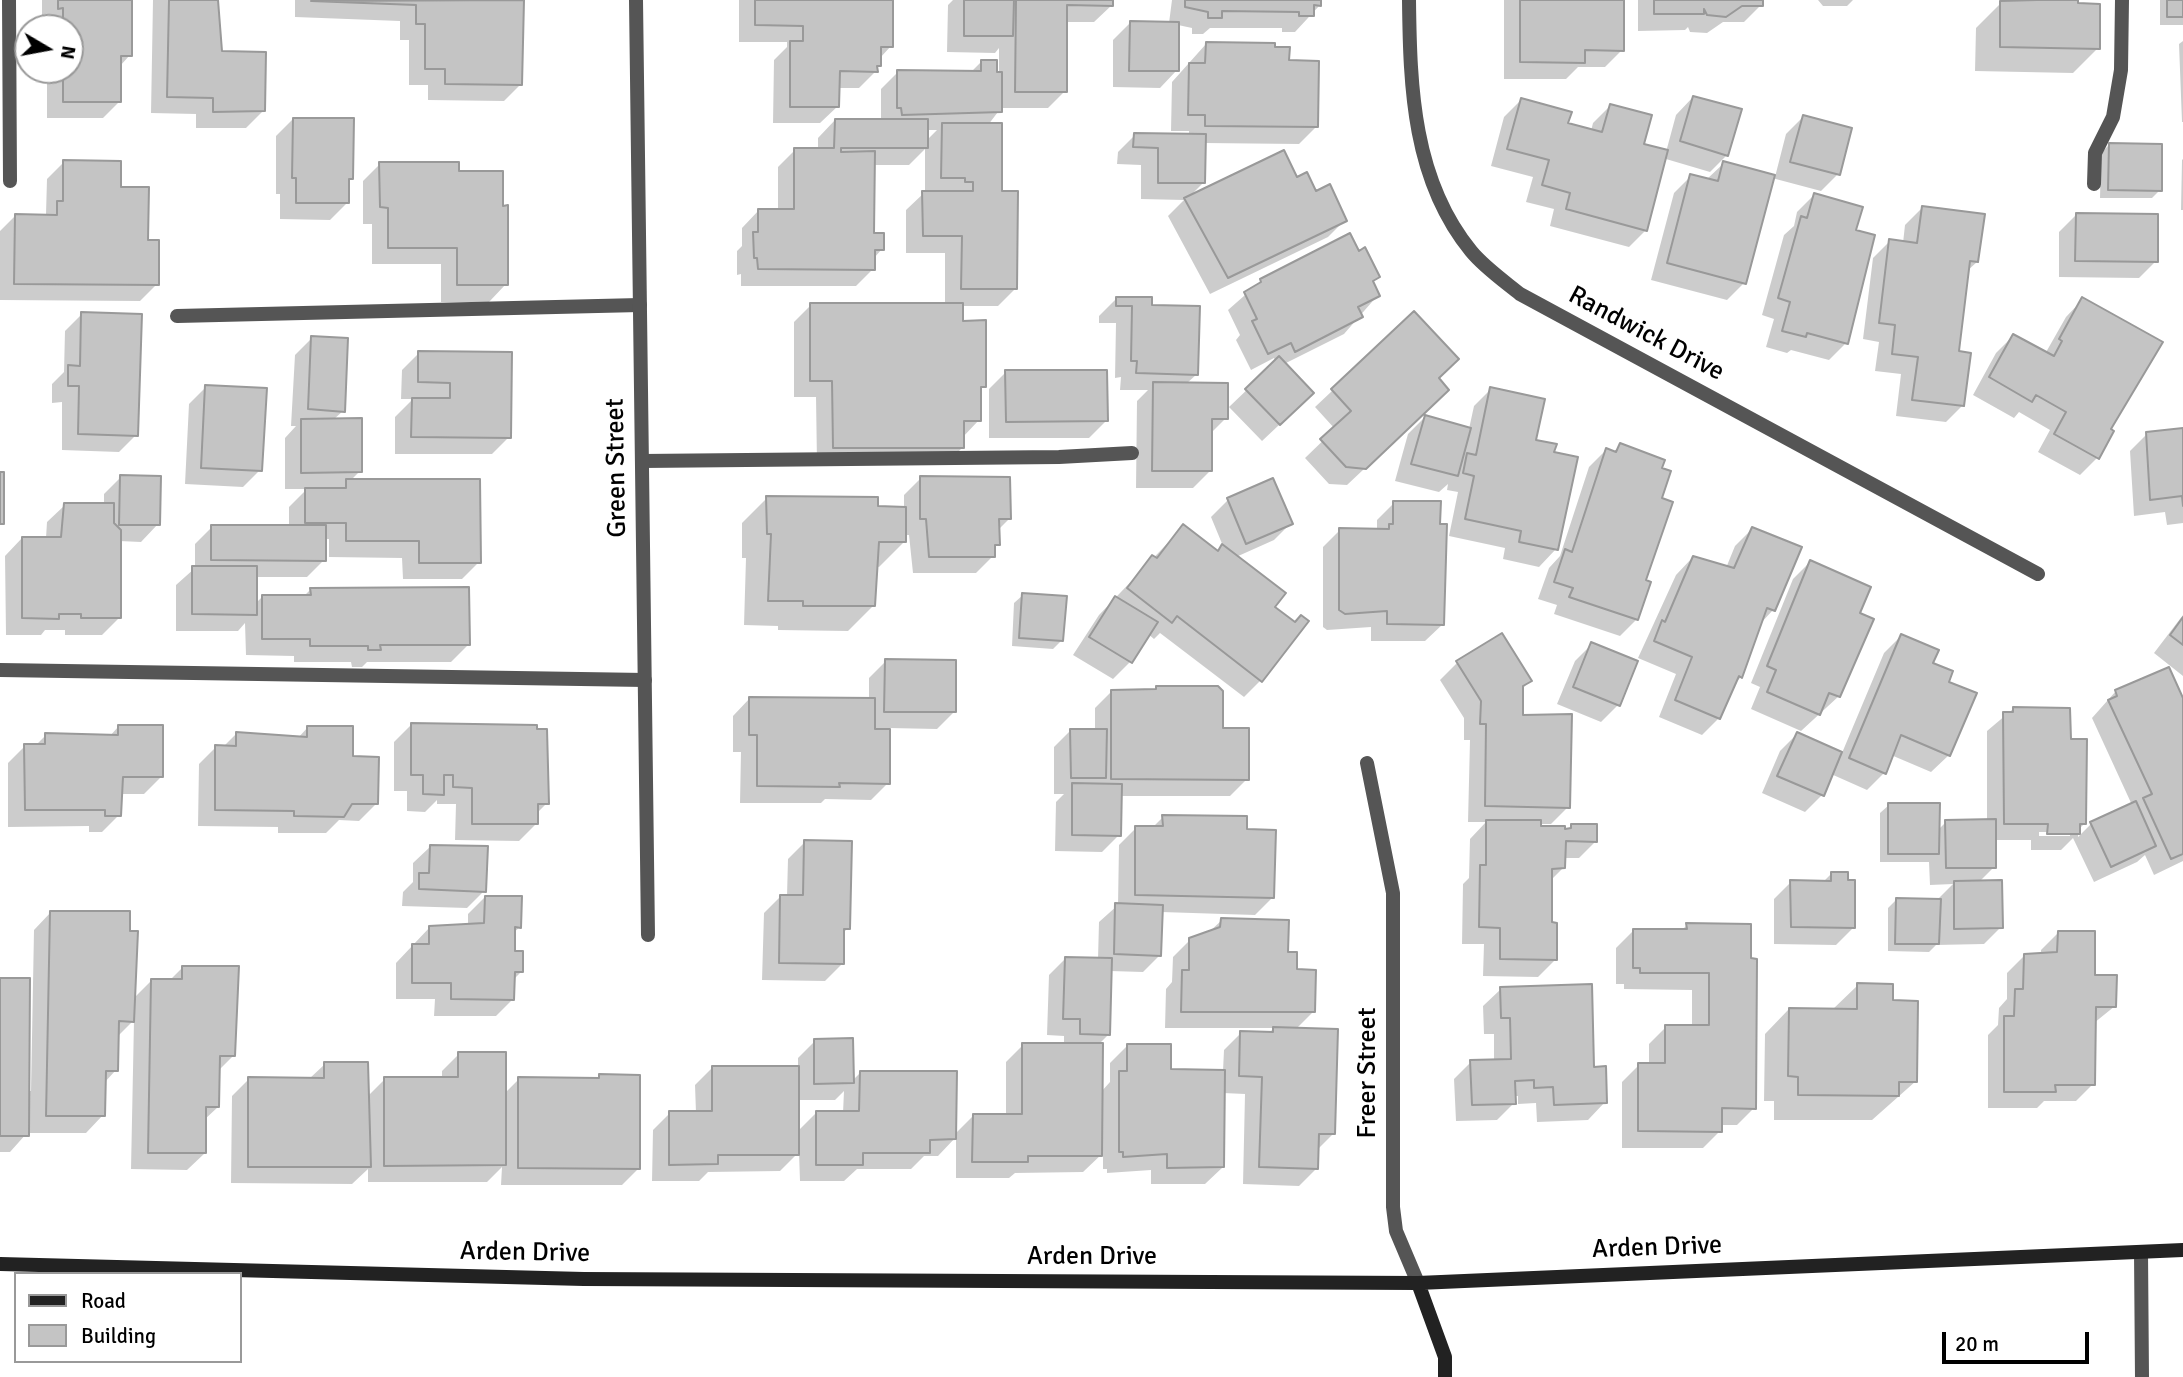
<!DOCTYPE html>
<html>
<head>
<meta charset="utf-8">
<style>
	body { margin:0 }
	#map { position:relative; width:2183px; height:1377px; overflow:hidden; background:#fff; font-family:Signika,sans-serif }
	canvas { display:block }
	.legend { position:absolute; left:14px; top:1272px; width:228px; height:91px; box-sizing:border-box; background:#fff; border:2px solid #999; margin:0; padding:9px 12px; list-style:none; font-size:21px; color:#000 }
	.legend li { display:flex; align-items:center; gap:14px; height:35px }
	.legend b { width:35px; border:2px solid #999 }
	.north { position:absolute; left:14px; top:14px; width:70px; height:70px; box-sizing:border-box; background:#fff; border:2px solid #999; border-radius:50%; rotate:100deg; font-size:19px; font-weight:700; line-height:28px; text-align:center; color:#000 }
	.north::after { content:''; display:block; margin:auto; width:24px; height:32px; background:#000; clip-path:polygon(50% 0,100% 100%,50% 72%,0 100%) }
	.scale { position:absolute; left:1942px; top:1332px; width:147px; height:32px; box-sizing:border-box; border:4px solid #000; border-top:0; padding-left:9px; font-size:21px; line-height:24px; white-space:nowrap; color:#000; -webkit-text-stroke:5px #fff; paint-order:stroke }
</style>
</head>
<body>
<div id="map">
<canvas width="2183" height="1377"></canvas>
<ul class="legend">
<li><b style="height:9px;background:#222"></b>Road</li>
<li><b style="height:19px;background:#c4c4c4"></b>Building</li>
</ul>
<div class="north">N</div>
<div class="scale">20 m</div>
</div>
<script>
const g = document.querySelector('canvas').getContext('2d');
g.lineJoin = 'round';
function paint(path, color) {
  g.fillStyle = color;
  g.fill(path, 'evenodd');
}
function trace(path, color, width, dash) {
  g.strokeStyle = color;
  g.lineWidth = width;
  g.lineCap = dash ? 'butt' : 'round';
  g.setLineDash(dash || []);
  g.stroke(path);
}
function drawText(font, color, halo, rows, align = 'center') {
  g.font = font + ' Signika,sans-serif';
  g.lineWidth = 5;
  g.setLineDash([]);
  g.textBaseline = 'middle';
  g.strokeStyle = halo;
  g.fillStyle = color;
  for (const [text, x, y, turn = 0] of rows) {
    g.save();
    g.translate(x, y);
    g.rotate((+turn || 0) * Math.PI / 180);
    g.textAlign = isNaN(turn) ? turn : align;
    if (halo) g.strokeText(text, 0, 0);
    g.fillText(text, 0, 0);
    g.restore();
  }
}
const shadow = new Path2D(`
	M42 0H130V55L120 66V101L103 118H47V70H70V28H47V24L42 25Z
	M153 0H216L220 53 263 111 246 128H196V114L151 113Z
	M295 0H522L521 84 504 101 428 100V85H409V40H400V21L295 17Z
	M739 0H892L891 46 880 58 876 71 859 88H838V106L820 123H773L774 60 787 47V42H739Z
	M953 0H1012V5L1017 1 1112 0V5L1094 22H1065V91L1048 108H1001L988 125 1015 289 998 306H961L962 322 984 386 980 390 979 420 962 438V448L945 465 817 464 816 397H794V322L811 305H945V253H906V210L925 192V149L909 165H873L872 235 882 249 874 258 873 269 856 286H741V274L737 275V251L742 246V228L759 210H778V167L795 150H818V138L835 120 881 121V89L898 72 970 73 982 61 999 73V48L995 53 947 52 948 5ZM926 130H937L926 141Z
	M1172 0H1319L1320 5 1295 32H1282V28H1210L1203 34H1192V28L1178 25 1177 70 1160 88 1113 87V40L1130 23H1169Z
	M1504 0H1623L1622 50 1605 67H1578L1566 79H1504Z
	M1638 0H1761V5L1744 22H1723L1707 33 1690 32 1688 27 1685 30 1638 31Z
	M1818 0H1941H1853L1847 6H1823Z
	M2013 0H2076L2098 48 2073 73 1975 71 1976 28 2001 3H2013Z
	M2160 0H2183V25H2160Z
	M2183 41V122H2182L2179 44Z
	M1206 44 1287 62 1316 127 1299 144 1204 143 1203 183 1189 197 1296 179 1345 220 1328 237 1210 294 1168 216 1184 200 1141 199V165L1117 164 1118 152 1135 135 1189 136V131H1171L1172 82Z
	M1693 97 1727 155 1710 172 1666 159 1646 230 1629 247 1550 226 1554 209 1526 202 1533 177 1491 166 1504 117 1521 100 1566 124 1591 131 1593 123 1610 106 1642 145 1666 152 1676 115Z
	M1803 117 1838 174 1821 191 1772 178 1744 283 1727 300 1651 280 1674 193 1691 176 1706 180 1724 163 1775 177 1786 134Z
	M293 119 352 178 347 182V203L330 220 280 219V194H276V136Z
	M2109 145 2160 190 2152 198H2100L2101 153Z
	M2183 159V210H2181L2182 160Z
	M64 162 119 188 146 241 157 284 140 301 0 300V231L15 216 46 214 47 179Z
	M380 164 457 173 506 284 489 302H441V264H372V224H363V181Z
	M1814 195 1854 231 1846 343 1829 360 1791 350 1787 353 1766 347 1774 319 1762 315 1784 235 1794 226 1797 212Z
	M1922 208 1977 262 1967 271 1957 353 1963 405 1946 422 1896 416 1901 374 1875 371 1879 342 1863 339 1873 258 1890 241 1903 243 1905 225Z
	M2076 215 2156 261 2139 278 2059 277V232Z
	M1359 253 1377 277 1372 282 1378 295 1344 334 1284 364 1295 410 1262 441 1229 407 1276 362 1274 358 1251 370 1236 340 1240 335 1228 310 1261 281Z
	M1116 299 1150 307 1197 374 1186 384 1226 418 1210 434V471L1193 488H1136L1137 401 1148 390H1120L1121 377 1115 378 1116 323H1099V316Z
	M2083 299 2161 343 2109 429 2097 458 2080 475 2038 452 2050 430 2019 412 2014 418 1973 395 1996 353 2013 336 2045 354 2066 317Z
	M82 314 136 435 119 452 62 450V402L52 403V384L64 372 65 331Z
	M1414 314 1437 379 1430 407 1347 485 1329 484 1305 458 1335 429 1315 407Z
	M312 338 343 411 333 420 360 471 350 481 479 562 462 579H403L402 558 329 557V539H324V560L307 577H255V604L262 597 304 596 311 589 468 645 451 662H367L362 667H352L351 662H294V656L246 655 245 623 238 631H176V585L195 568V544L212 527H289V507L307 489H285V438L296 426H291L295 355Z
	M419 353 509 437 492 454H395V417L413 399H401L402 370Z
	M1006 372 1106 421 1089 438H989V389Z
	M206 387 260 470 243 487 185 484 189 404Z
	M1491 389 1534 441 1552 453 1556 549 1539 567 1503 559 1505 548 1449 536 1458 492 1447 490 1448 484 1439 492 1395 481 1408 434 1425 417 1469 429 1474 406Z
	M2183 431V523L2167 525 2165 512 2134 516 2130 451 2147 434Z
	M1620 445 1659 469 1660 499 1637 619 1620 636 1554 614 1557 605 1538 599 1549 568 1560 556 1589 467 1606 450 1613 453Z
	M121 477 158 524 141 542 119 541V618L102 635H65V630H45L41 635H6L5 556 22 538H46L47 522 65 505H104V494Z
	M921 478 1009 519 998 530V544L993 549V556L976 573H913L909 535H904V542L879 567 875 566 873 606 848 631 778 630V626L744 625 746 558H742V523L767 498 904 508V495Z
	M1228 500 1291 523 1274 540 1236 557 1273 607 1261 680 1244 697 1160 633 1154 639 1148 634 1130 662 1113 679 1073 655 1099 615 1183 527 1217 552 1223 546 1211 517Z
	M1394 503 1443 624 1425 641H1371V627L1327 630 1323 627V547L1340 530H1377V520Z
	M1752 529 1773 610 1760 624 1741 677 1733 685 1719 718 1702 735 1659 717 1676 674 1638 658 1676 575 1693 557 1726 568 1735 546Z
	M1810 562 1858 614 1839 696 1801 731 1751 709 1760 687 1751 683 1793 579Z
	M1023 595 1062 640 1053 649 1012 646 1014 603Z
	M2183 615V676L2154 653Z
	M1901 636 1947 683 1949 755 1931 772 1891 755 1884 773 1867 790 1831 774 1822 795 1805 812 1762 793 1780 751 1797 734 1842 753 1884 653Z
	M1592 644 1618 705 1601 722 1557 704 1575 661Z
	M886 661 954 712 937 729 889 728 888 783 871 800 825 799 821 803H740L741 752H733V716L750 698 869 700V678Z
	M1457 663 1530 681 1521 690V716L1568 807 1551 824H1539V828L1567 830 1572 825 1596 841 1579 858H1564V867L1550 881V924L1555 960 1538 977 1483 976 1484 944H1462L1463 884 1469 878 1470 839 1486 822H1468L1470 740H1464V718L1440 680Z
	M1157 687 1221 730 1247 779 1230 796H1120L1119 835 1102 852 1055 851 1056 802 1064 794H1054V747L1071 730H1095V708L1112 691H1153Z
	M2116 691 2183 700V861L2154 875 2145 855 2137 862 2094 882 2073 838 2061 850H2031V840H1994V867L1979 882 2001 927 1984 944 1936 945 1929 952 1888 951V908L1897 899 1937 900 1953 884 1930 885 1929 862H1880V813L1889 805 1938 830 1946 822 1987 821V731L2013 709 2069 740 2085 823 2078 830V837L2091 824 2132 805 2092 718ZM2039 832H2070V836H2039Z
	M411 725 547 803 536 814V824L519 841 455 840 456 804H437V800L425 812 407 811V791H394V742Z
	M118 727 161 777 144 794H120L119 815 102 832H89V826L8 827V763L25 746H35L46 735 109 737Z
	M308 727 351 758 376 804 359 821 339 820 326 833H278V827L198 826 199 764 216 747H223L236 734 298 738Z
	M1163 817 1246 831 1272 898 1255 915 1161 912 1160 955 1143 972 1110 971 1108 1035 1101 1042V1092L1110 1082V1063L1127 1046 1169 1071H1223L1224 1050 1241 1033H1269L1274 1028H1165L1166 989 1172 982 1173 957 1190 940 1208 933 1222 920 1286 953 1313 1012 1295 1030 1333 1134 1317 1150 1316 1169 1299 1186 1243 1184 1245 1094 1223 1093V1167L1205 1184H1151V1170L1107 1173V1169H1103V1153L1083 1172 1015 1173 1009 1178H956V1137L938 1156H924L911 1169H857L844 1181H800L799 1152 780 1171 708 1172 699 1181H652L653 1130 670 1113H696L695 1085 712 1068H798V1058L815 1041 852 1081 861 1072 955 1134 973 1116H1006V1062L1023 1045 1064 1044V1036L1047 1035 1049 975 1066 958 1098 959 1099 922 1118 905 1119 845 1136 828H1152ZM844 1091 843 1113H816L797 1132V1100H835Z
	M805 842 848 928 842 934V964L825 981 762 980 764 913 781 896H787L788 859Z
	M431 846 484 891 467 908 402 906 403 892 413 882V863Z
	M1832 873 1853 928 1836 945 1774 944V899L1791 882 1822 883Z
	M485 897 520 927 513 933V953L522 971 513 980V999L496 1016H434L435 999H396V963L430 927 468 926V914Z
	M51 912 133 999 151 981H169L183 967 233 1056 218 1071V1107L204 1120 205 1153 187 1170 131 1169 134 1020 117 1037 116 1070 104 1083 103 1115 86 1133H27L10 1152H0V980L27 1091H31L34 930Z
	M1687 925H1750L1754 1108 1737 1125H1720V1131L1703 1148H1622V1082L1639 1065H1649V1044L1666 1027H1692V990L1624 989V984H1616V948L1633 931H1681Z
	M2058 933 2115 1006 2094 1023 2093 1084 2076 1101H2044L2037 1108H1988V1035L1998 1025 1999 1008 2007 999V973L2024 956 2041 955V950Z
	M1858 985 1891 1002 1916 1081 1872 1120H1774V1101H1764L1765 1034 1789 1009 1832 1010Z
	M1501 989 1593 1069 1605 1102 1588 1120 1537 1122 1536 1103 1518 1104V1096H1514V1103L1497 1120 1456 1121 1454 1079 1471 1062 1494 1061V1034H1484L1483 1006Z
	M459 1054 504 1094 519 1079 639 1077V1168L622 1185H501L502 1167 487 1182H368V1169L352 1184 231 1183 232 1096 249 1079H309L325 1064 368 1096 385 1079H442V1071Z`);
const building = new Path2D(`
	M58 0H132V56H121V102H63V70H70V28H63V8L58 9Z
	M169 0H218L222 51 266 52 265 111 213 112V98L167 97Z
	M524 0 522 85 445 84V69H425V24H416V5L311 1Z
	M755 0H893V47H881V66H877L878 72 840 71 839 107H790V41H803V26L755 25Z
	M964 0H1014L1013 36H964Z
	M1016 0H1113V6L1067 5V92H1015Z
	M1185 0H1321V6L1314 5V16H1299V12L1222 11V18H1208V12L1185 7Z
	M1520 0H1624V51L1585 50V63L1520 62Z
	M1654 0H1763V6H1742L1726 17 1707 15 1704 9V14H1654Z
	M2037 0H2078V3L2100 4V49L2000 47V1Z
	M2167 0H2183V17H2167Z
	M1130 21 1179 22V71H1129Z
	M1206 42 1275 43V47H1290L1289 60 1319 61 1318 127 1205 126V115H1188L1189 63H1205Z
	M981 60H997V72H1002V112L902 115 901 108H897V70L981 71Z
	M1693 96 1742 109 1728 156 1680 141Z
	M1521 98 1572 112 1568 123 1602 132 1610 104 1652 115 1644 144 1668 150 1647 231 1566 209 1570 193 1542 185 1549 160 1507 149Z
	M1803 115 1852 128 1840 175 1790 162Z
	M293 118H354L353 179H349V203H296V178H292Z
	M835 119H928V148H841V152L875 151 874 233H884V250H875V270L758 269 757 258H754L753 232H758V209H794V148H834Z
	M942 123H1002V191H1018L1017 289H961L962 236H923L922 191H973V182H965V178H941Z
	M1134 133 1206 134 1205 183H1158V148L1133 147Z
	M2109 143 2162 144V191L2108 190Z
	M1284 150 1297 177 1307 172 1316 191 1330 184 1347 221 1228 278 1184 198Z
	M63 160 121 161V187H149L148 240H159V285L14 284 15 214 57 215V201H63Z
	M1723 161 1775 175 1746 284 1667 263 1690 174 1718 181Z
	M379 162H459V171H503V206L508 205V285H457V248H388V208L380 207Z
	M1814 193 1863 207 1856 230 1875 235 1848 344 1807 333 1806 337 1782 331 1790 302 1778 298 1801 216 1807 218Z
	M1922 206 1985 214 1978 262 1970 261 1959 351 1971 353 1964 406 1912 400 1918 357 1892 354 1895 325 1879 323 1889 239 1917 243Z
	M2076 213 2158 214V262L2075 261Z
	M1350 233 1359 251 1365 247 1380 277 1373 281 1380 296 1358 307 1363 317 1295 352 1291 343 1268 354 1252 321 1257 319 1244 292 1261 282 1260 279Z
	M1116 297H1152V305L1200 306 1198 375 1136 373 1137 361H1131L1132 306H1116Z
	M2082 297 2163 342 2111 429 2114 431 2099 459 2054 434 2066 412 2036 395 2032 402 1989 377 2013 334 2054 356 2062 341 2059 339Z
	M810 303H963V321L986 320V387H981V421H964V448H833L832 381H810Z
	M1414 311 1459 359 1439 378 1449 390 1366 469 1346 467 1320 439 1351 411 1331 389Z
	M81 312 142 314 138 436 78 434 79 386H68V365L80 366Z
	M311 336 348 338 345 412 308 409Z
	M418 351 512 352 511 438 411 437 412 398H450V383L418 382Z
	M1279 356 1314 393 1280 425 1245 389Z
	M1005 370H1107L1108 421 1006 422Z
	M1153 382 1228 383V419H1212V471H1152Z
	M205 385 267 388 262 471 201 468Z
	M1490 387 1545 399 1536 440 1557 444 1554 452 1578 457 1558 550 1519 542 1521 531 1465 519 1474 476 1463 473 1467 453 1476 455Z
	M1425 415 1471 428 1458 476 1411 464Z
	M362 418V472L301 473V419Z
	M2183 428V506L2182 496 2150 500 2146 432Z
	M1620 443 1665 460 1662 468 1671 471 1662 498 1673 502 1646 580 1651 582 1638 620 1569 597 1573 588 1554 582 1565 549 1572 552 1606 448 1616 452Z
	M0 472H4V524H0Z
	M120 475 161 476 160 525H119Z
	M920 476 1010 477 1011 519H999L1000 545H995V557H929L926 519H920Z
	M1273 478 1293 524 1246 544 1227 498Z
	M346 479H480L481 563H419V541H346V523H305V488H346Z
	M766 496 878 497V506L906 507V542H879L875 606H803V601H768L771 534H767Z
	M1393 501H1441L1440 524H1447L1444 625 1387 624V611L1345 614 1339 610V528L1389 529V524H1393Z
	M64 503H114V523L121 530V618H81V614H59V619L22 618V537H61Z
	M1183 524 1218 551 1222 544 1286 593 1275 607 1295 622 1301 615 1309 621 1262 682 1177 616 1172 623 1127 588 1152 555 1157 558Z
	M211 525H326V561L211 560Z
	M1752 527 1802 547 1775 611 1767 608 1742 678 1739 676 1720 719 1675 700 1692 657 1654 641 1662 620 1665 622 1693 556 1734 568Z
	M1810 560 1871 587 1860 613 1874 619 1840 697 1829 693 1820 715 1767 692 1776 670 1767 666Z
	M192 566H257V615L192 614Z
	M469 587 470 645H380L381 650H368V646H310V639H262V595H311L310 588Z
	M1022 593 1067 596 1063 641 1019 638Z
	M1115 596 1158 622 1132 663 1089 637Z
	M2183 617V645L2170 635Z
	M1502 633 1532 681 1523 686V715L1572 714 1570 808 1485 806 1486 724H1480L1481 701 1456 661Z
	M1901 634 1939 650 1933 663 1953 671 1949 682 1977 693 1950 756 1901 735 1886 774 1849 758Z
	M1591 642 1638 661 1620 706 1573 687Z
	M885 659 956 660V712H884Z
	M2169 667 2183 698V854L2171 859 2143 798 2152 794 2108 700 2117 696 2115 690Z
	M1156 686H1218L1223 691V728H1249V780L1111 779V690L1156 689Z
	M749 697 875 698V729H890V784L839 783 840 787 757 786V735H749Z
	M2013 707 2070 708 2071 739H2087L2086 824H2080V834H2047L2048 824H2004L2003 712H2013Z
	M411 723 537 725V729H547L549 804H538V824H472V788L453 787V775H444V795L423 794V775H411Z
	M118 725H163V777H123L121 816H105V810H25L24 744H45V733L118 735Z
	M307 726H353V756L379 757 378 804H352L344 817 294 816V811L215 810V745L236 746V732L307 737Z
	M1070 729H1107L1106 778H1071Z
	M1797 732 1842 752 1824 796 1777 776Z
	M1072 783 1122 784 1121 836 1072 835Z
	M2136 801 2156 846 2111 867 2090 822Z
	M1888 803H1940L1939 854H1888Z
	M1162 815 1247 816V829L1276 830 1274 898 1135 895V826H1163Z
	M1996 819V868H1946L1945 820Z
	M1486 820H1541V826H1565V829L1571 828V824H1597V842L1566 841 1565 868 1552 869V922L1557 923V960L1500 959V928L1479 927 1480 865H1486Z
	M804 840 852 841 850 929H844V964L779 963 780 895H803Z
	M430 845 488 846 486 892 419 889V873H429Z
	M1831 872H1848V880H1855V928L1791 927 1790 880 1831 881Z
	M2002 880 2003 928 1954 929V881Z
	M485 896H522L521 928 515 927V951H523V972H515L514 1000 451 999V983H412V944H429V926L484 923Z
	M1896 898 1941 899 1939 944H1895Z
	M1115 903 1163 905 1161 956 1114 954Z
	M50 911H130V931H138L134 1022 119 1021 118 1071H106L105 1116H46Z
	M1221 918 1289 920 1288 952H1297V969L1316 970 1315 1012H1181L1182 970H1189V938L1220 927Z
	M1686 923 1751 924V958L1757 959 1756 1109 1722 1108V1132L1638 1131V1063H1665V1025H1709V973H1640V968H1633V929H1687Z
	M2058 931H2095V975H2117L2116 1007H2096L2095 1085H2055L2056 1092H2004V1016H2014L2015 989H2023L2024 954 2057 952Z
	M1065 957 1112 958 1110 1035 1080 1034V1019H1063Z
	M182 966H239L235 1056H220L219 1107H206V1153H148L151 979H182Z
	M0 978H30L29 1136H0Z
	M1857 983 1893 984V1000L1918 1001 1917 1082H1899V1096L1798 1095V1077L1788 1076 1789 1008 1857 1009Z
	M1592 984 1594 1067 1606 1066 1607 1103 1554 1105 1553 1087 1534 1088V1080L1515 1081 1516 1104 1472 1105 1470 1060 1511 1059 1510 1018H1501L1500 987Z
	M1273 1027 1338 1029 1335 1134H1319L1318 1169 1259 1167 1262 1077 1239 1076 1240 1031 1273 1032Z
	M853 1038 854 1083 814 1084V1039Z
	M1022 1043H1103L1102 1156H1028V1162H972L973 1114H1022Z
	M1127 1044H1171V1069L1225 1070 1224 1167 1167 1168V1154L1123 1157V1152H1119V1071H1127Z
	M458 1052H506V1165L384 1166V1077H458Z
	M324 1062H368L371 1167H248V1077L324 1078Z
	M712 1066H799V1155H718V1164L669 1165V1111H712Z
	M860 1071H957L956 1139 930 1140V1153H863V1165H816V1111H859Z
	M599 1074 640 1075V1169L518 1168V1077L599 1078Z`);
const lane = new Path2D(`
	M2094 184 2095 153 2113 117 2121 70 2122 0
	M177 316 640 305
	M642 461 1059 457 1132 453
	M0 670 645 680
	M2141 1252 2142 1377`);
const street = new Path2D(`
	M9 0 10 181
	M636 0 648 935
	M1409 0C1410 88 1413 180 1471 251 1484 267 1504 281 1520 294L2038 574
	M1367 763 1393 893V1207L1396 1231 1418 1283`);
const secondary = new Path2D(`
	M0 1264 584 1279 1418 1283 2183 1250
	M1418 1283 1445 1357V1377`);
const streetNames = [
	["Randwick Drive",1646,334,28],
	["Green Street",617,468,-91],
	["Freer Street",1368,1073,-90],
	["Arden Drive",1657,1248,-2],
	["Arden Drive",525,1253,1],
	["Arden Drive",1092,1257]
];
paint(shadow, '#0003');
paint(building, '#c4c4c4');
trace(building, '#999', 2);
trace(lane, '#555', 14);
trace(street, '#555', 14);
trace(secondary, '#222', 14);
drawText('26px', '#000', '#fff', streetNames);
</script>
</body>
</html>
